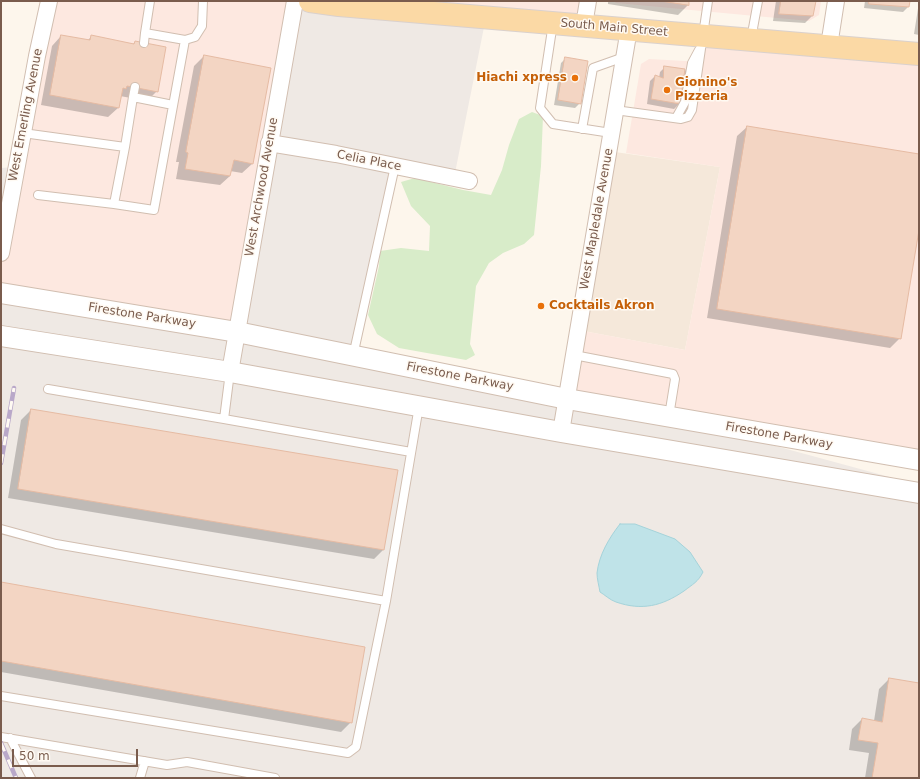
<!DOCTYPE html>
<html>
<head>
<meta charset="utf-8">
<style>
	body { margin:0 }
	#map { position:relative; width:920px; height:779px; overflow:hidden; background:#fdf6ec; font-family:"DejaVu Sans",sans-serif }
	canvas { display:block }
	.frame { position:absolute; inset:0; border:2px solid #7a5c4d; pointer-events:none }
	.scale { position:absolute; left:12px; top:749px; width:126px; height:18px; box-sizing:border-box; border:2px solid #7a5c4d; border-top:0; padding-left:5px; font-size:12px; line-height:14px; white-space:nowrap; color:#7a5c4d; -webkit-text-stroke:3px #fffaf3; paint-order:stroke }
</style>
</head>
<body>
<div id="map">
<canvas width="920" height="779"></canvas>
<div class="frame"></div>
<div class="scale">50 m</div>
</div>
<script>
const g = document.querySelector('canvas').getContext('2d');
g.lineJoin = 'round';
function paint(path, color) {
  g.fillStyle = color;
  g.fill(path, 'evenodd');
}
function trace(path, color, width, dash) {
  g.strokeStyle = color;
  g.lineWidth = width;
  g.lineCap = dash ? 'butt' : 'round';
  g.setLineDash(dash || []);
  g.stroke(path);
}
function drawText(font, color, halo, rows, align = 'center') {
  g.font = font + ' "DejaVu Sans",sans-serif';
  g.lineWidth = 3;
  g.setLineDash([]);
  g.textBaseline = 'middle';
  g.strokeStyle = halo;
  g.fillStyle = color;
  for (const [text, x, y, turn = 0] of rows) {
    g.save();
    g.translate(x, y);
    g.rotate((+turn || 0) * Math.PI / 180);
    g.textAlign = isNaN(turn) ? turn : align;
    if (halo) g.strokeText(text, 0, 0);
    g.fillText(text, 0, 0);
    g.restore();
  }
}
const residential = new Path2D(`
	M608 151 720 167 685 350 578 330Z`);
const commercial = new Path2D(`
	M49 1H295L237 332 1 293V253Z
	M310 1H588L584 25Z
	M613 1H821L819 15 809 21 616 3Z
	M708 36 919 54V460L567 399 578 330 685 350 720 167 626 153 641 64 649 59 703 62Z`);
const industrial = new Path2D(`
	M295 1 486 17 454 178 395 166 353 355 669 417 919 485V778H1V293L236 332Z
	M16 167 1 253V168Z`);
const green = new Path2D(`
	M532 112 543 116 541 166 534 235 524 244 503 253 489 263 476 286 470 344 475 355 466 360 399 348 377 334 368 315 379 266 380 251 401 248 429 251 430 226 411 206 401 182 415 178 463 190 491 195 502 170 509 145 519 119Z`);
const water = new Path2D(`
	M620 524H635L675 539 690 552 703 572C698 582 693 584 684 591 662 606 642 611 616 602 610 600 605 595 600 592 599 586 597 579 597 573 599 555 609 538 620 524Z`);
const shadow = new Path2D(`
	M608 1H688V5L678 15 608 4Z
	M776 1H815L812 16 805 23 773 21Z
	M865 1H909L908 7 903 12 864 8Z
	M919 2V35L914 34Z
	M61 36 87 41 91 37 133 44 135 42 157 91 147 101 120 96 118 108 108 117 41 105 52 46Z
	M204 56 252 164 242 173 230 171V176L220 185 176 179 179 162H176L194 66Z
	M566 58 580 103 575 108 554 105 561 63Z
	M665 67 700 73 696 86 682 84 679 104 674 109 647 104 650 81 655 76 659 78 660 72Z
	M747 127 919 155V224L900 338 890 348 707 318 737 136Z
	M31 410 384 549 374 559 8 498 21 420Z
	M1 583 351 722 341 732 1 672Z
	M889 679 919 684V778H865L869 753 849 750 852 729 862 719 874 721 879 689Z`);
const building = new Path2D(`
	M661 1H689V5Z
	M781 1H816L813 16 779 14Z
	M869 1H910L909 7 869 4Z
	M61 35 90 40 91 35 134 44 135 41 166 47 158 92 127 86 126 89 123 88 119 108 50 95Z
	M204 55 271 68 253 164 234 160 230 176 185 169 188 153 186 152Z
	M565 57 588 61 581 104 558 100Z
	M664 66 685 69 680 104 651 99 655 75 663 78Z
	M747 126 919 154V230L901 339 717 309Z
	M31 409 398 470 384 550 18 489Z
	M1 582 365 647 352 723 1 661Z
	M889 678 919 683V778H872L878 743 858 740 862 718 882 722Z`);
const service = new Path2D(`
	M553 23 540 108 553 124 611 133
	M751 39 758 1
	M185 40 195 37 202 26 203 1
	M144 43 145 33
	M133 97 135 87
	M615 110 681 119 688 117 692 110 708 1
	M676 118 685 102 692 63 699 50
	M582 129 593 68 624 57
	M23 133 125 147 114 204 154 210 185 40 145 33 150 1
	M125 147 133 97 173 105
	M38 195 114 204
	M574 355 673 374 675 379 669 416
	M353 356 395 166
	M230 372 224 419 411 452
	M48 389 224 419
	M1 529 56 544 386 601 419 406
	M1 696 348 753 356 747 386 601
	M1 737 167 765 187 762 275 778
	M10 738 31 778
	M140 778 145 761`);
const minor = new Path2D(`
	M584 25 588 1
	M829 46 836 1
	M269 143 336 154 469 181
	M1 253 37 56 49 1
	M230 372 295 1
	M561 432 629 29`);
const tertiary = new Path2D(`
	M1 293 237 332 567 399 919 460
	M1 336 230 372 561 432 919 493`);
const primary = new Path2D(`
	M310 1 339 5 919 54`);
const rail = new Path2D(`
	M1 463 14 388
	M1 743 16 778`);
const markers = [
	[575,78,4,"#e8710a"],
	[667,90,4,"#e8710a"],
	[541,306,4,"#e8710a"]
];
const streetNames = [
	["South Main Street",614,28,5],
	["West Emerling Avenue",26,115,-79],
	["Celia Place",369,161,11],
	["West Archwood Avenue",262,187,-80],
	["West Mapledale Avenue",597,219,-80],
	["Firestone Parkway",142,316,9],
	["Firestone Parkway",460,377,11],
	["Firestone Parkway",779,436,10]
];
const foodNames = [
	["Hiachi xpress",567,78,"right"],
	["Gionino's",675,83],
	["Pizzeria",675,97],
	["Cocktails Akron",549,306]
];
paint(residential, '#f5e8da');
paint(commercial, '#fde8e0');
paint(industrial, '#efe9e4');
paint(green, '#d8ecc9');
paint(water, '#bfe3e8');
trace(water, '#a5d3da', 1);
paint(shadow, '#0003');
paint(building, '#f3d5c3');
trace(building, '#e6bba3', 1);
trace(service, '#d1beb0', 10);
trace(minor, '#d1beb0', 18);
trace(tertiary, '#d1beb0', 22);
trace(primary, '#dad1cd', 24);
trace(service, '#fff', 8);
trace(minor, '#fff', 16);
trace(tertiary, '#fff', 20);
trace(primary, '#fbd9a5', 22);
trace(rail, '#b9a8c9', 4.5);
trace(rail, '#fffaf3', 3, [9]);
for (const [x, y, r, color] of markers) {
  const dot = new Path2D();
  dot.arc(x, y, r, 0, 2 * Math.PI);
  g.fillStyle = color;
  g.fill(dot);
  trace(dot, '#fffaf3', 1.5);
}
drawText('12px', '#7a5c4d', '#fffaf3', streetNames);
drawText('bold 12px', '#c56008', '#fffaf3', foodNames, 'left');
</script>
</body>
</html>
